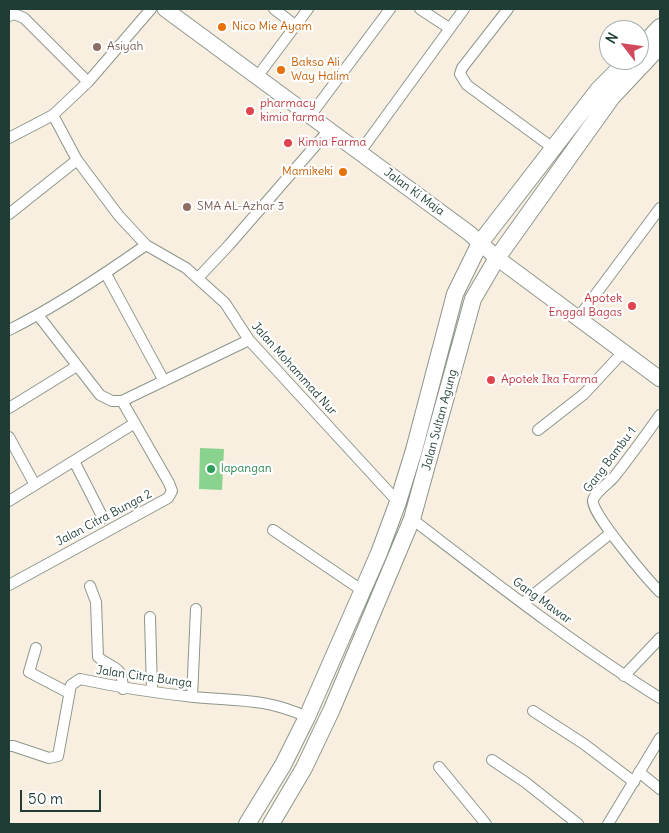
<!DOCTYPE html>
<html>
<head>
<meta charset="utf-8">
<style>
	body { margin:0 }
	#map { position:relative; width:669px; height:833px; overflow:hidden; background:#f8efe1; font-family:Delius,sans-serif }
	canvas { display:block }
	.frame { position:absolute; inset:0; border:10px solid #1f3d34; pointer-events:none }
	.north { position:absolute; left:599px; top:20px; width:50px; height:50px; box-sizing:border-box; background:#fff; border:1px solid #a5b1ae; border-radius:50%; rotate:300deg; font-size:14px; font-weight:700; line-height:20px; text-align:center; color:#1f3d34 }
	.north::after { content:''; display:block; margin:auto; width:18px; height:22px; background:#d1495b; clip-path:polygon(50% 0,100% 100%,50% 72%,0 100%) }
	.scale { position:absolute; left:20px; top:790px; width:81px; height:22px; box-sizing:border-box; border:2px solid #1f3d34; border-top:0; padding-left:6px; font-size:15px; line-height:18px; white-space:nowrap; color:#1f3d34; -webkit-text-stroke:4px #fff; paint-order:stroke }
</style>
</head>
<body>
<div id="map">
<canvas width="669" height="833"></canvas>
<div class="frame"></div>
<div class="north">N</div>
<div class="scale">50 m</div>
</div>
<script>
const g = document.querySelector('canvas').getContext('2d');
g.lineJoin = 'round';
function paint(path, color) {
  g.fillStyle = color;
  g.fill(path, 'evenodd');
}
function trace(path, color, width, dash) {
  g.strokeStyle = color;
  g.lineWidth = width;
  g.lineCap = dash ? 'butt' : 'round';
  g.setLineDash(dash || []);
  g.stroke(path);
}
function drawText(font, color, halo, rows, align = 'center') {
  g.font = font + ' Delius,sans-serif';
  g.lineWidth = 4.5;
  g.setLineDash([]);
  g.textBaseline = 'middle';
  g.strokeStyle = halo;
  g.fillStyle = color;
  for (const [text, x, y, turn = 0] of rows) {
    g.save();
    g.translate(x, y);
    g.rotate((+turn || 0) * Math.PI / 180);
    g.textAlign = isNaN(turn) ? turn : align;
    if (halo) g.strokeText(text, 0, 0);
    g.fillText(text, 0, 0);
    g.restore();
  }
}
const green = new Path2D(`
	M200 448 224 449 222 490 199 489Z`);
const minor = new Path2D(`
	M151 9 88 82 53 115 77 160 119 216 146 245 186 268 225 303 249 340 398 502
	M274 9 295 25
	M420 9 449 28
	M508 9 462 68 460 74 467 85 553 148
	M9 16 14 14 24 18 88 82
	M257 77 308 9
	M310 116 390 9
	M9 138 53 115
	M360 152 464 9
	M9 214 77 160
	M106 274 164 381
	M198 278 229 245 329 130
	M38 315 100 395 112 401H122L249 340
	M578 318 660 208
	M9 330C57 306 102 276 146 245
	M9 408 77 366
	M660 415C645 436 630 457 614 477 608 484 596 491 593 500 589 511 649 581 660 592
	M538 430 584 394 623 352
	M9 437 35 485
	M74 461 103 518
	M9 501 135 423
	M412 519C493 581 573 644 660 698
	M273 530 363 591
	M9 585 168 498 172 491 169 483 122 401
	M90 586 96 602 98 657C114 671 122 663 123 689
	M523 603 611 533
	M150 617 152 691
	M36 648 29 672 69 693
	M624 676 660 638
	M192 697 196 609
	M533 711 584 744 634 782
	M9 746H13L49 758 58 756 71 685 80 679C117 687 156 693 194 697 237 701 266 698 307 717
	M492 760 525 782 578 824
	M439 767 486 824
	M639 772 660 789
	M608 824 660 738`);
const secondary = new Path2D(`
	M165 9 469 233 497 258 660 379`);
const primary = new Path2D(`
	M639 49 660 27
	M247 824 283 765 307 717 379 553 398 502 414 450 455 294 480 243 599 89 628 60
	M271 824 304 768 332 709 412 519 473 299 497 258 612 97 660 46`);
const markers = [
	[222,27,5,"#e8710a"],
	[97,47,5,"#8d6e63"],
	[281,70,5,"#e8710a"],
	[250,111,5,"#e0444e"],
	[288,143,5,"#e0444e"],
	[343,172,5,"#e8710a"],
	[187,207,5,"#8d6e63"],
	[632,306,5,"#e0444e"],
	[491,380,5,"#e0444e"],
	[211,469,5,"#2e9e5b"]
];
const foodNames = [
	["Nico Mie Ayam",232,27],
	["Bakso Ali",291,63],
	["Way Halim",291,77],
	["Mamikeki",333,172,"right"]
];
const educationNames = [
	["Asiyah",107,47],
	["SMA AL-Azhar 3",197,207]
];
const healthNames = [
	["pharmacy",260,104],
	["kimia farma",260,118],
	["Kimia Farma",298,143],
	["Apotek",622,299,"right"],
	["Enggal Bagas",622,313,"right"],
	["Apotek Ika Farma",501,380]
];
const streetNames = [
	["Jalan Ki Maja",414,192,36],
	["Jalan Mohammad Nur",294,369,48],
	["Jalan Sultan Agung",440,420,-75],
	["Gang Bambu 1",610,460,-53],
	["Jalan Citra Bunga 2",104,518,-28],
	["Gang Mawar",542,601,36],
	["Jalan Citra Bunga",144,677,8]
];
const leisureNames = [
	["lapangan",221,469]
];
paint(green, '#8ad38f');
trace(minor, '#8c968a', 12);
trace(secondary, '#8c968a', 17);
trace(primary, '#8c968a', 18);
trace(minor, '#fff', 10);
trace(secondary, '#fff', 15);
trace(primary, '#fff', 16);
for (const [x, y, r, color] of markers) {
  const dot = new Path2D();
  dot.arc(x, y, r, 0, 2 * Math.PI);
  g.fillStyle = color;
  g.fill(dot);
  trace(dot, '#fff', 2);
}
drawText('12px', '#c56008', '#fff', foodNames, 'left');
drawText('12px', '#785e54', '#fff', educationNames, 'left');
drawText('12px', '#be3a42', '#fff', healthNames, 'left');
drawText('12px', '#1f3d34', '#fff', streetNames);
drawText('12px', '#27864d', '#fff', leisureNames, 'left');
</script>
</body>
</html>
